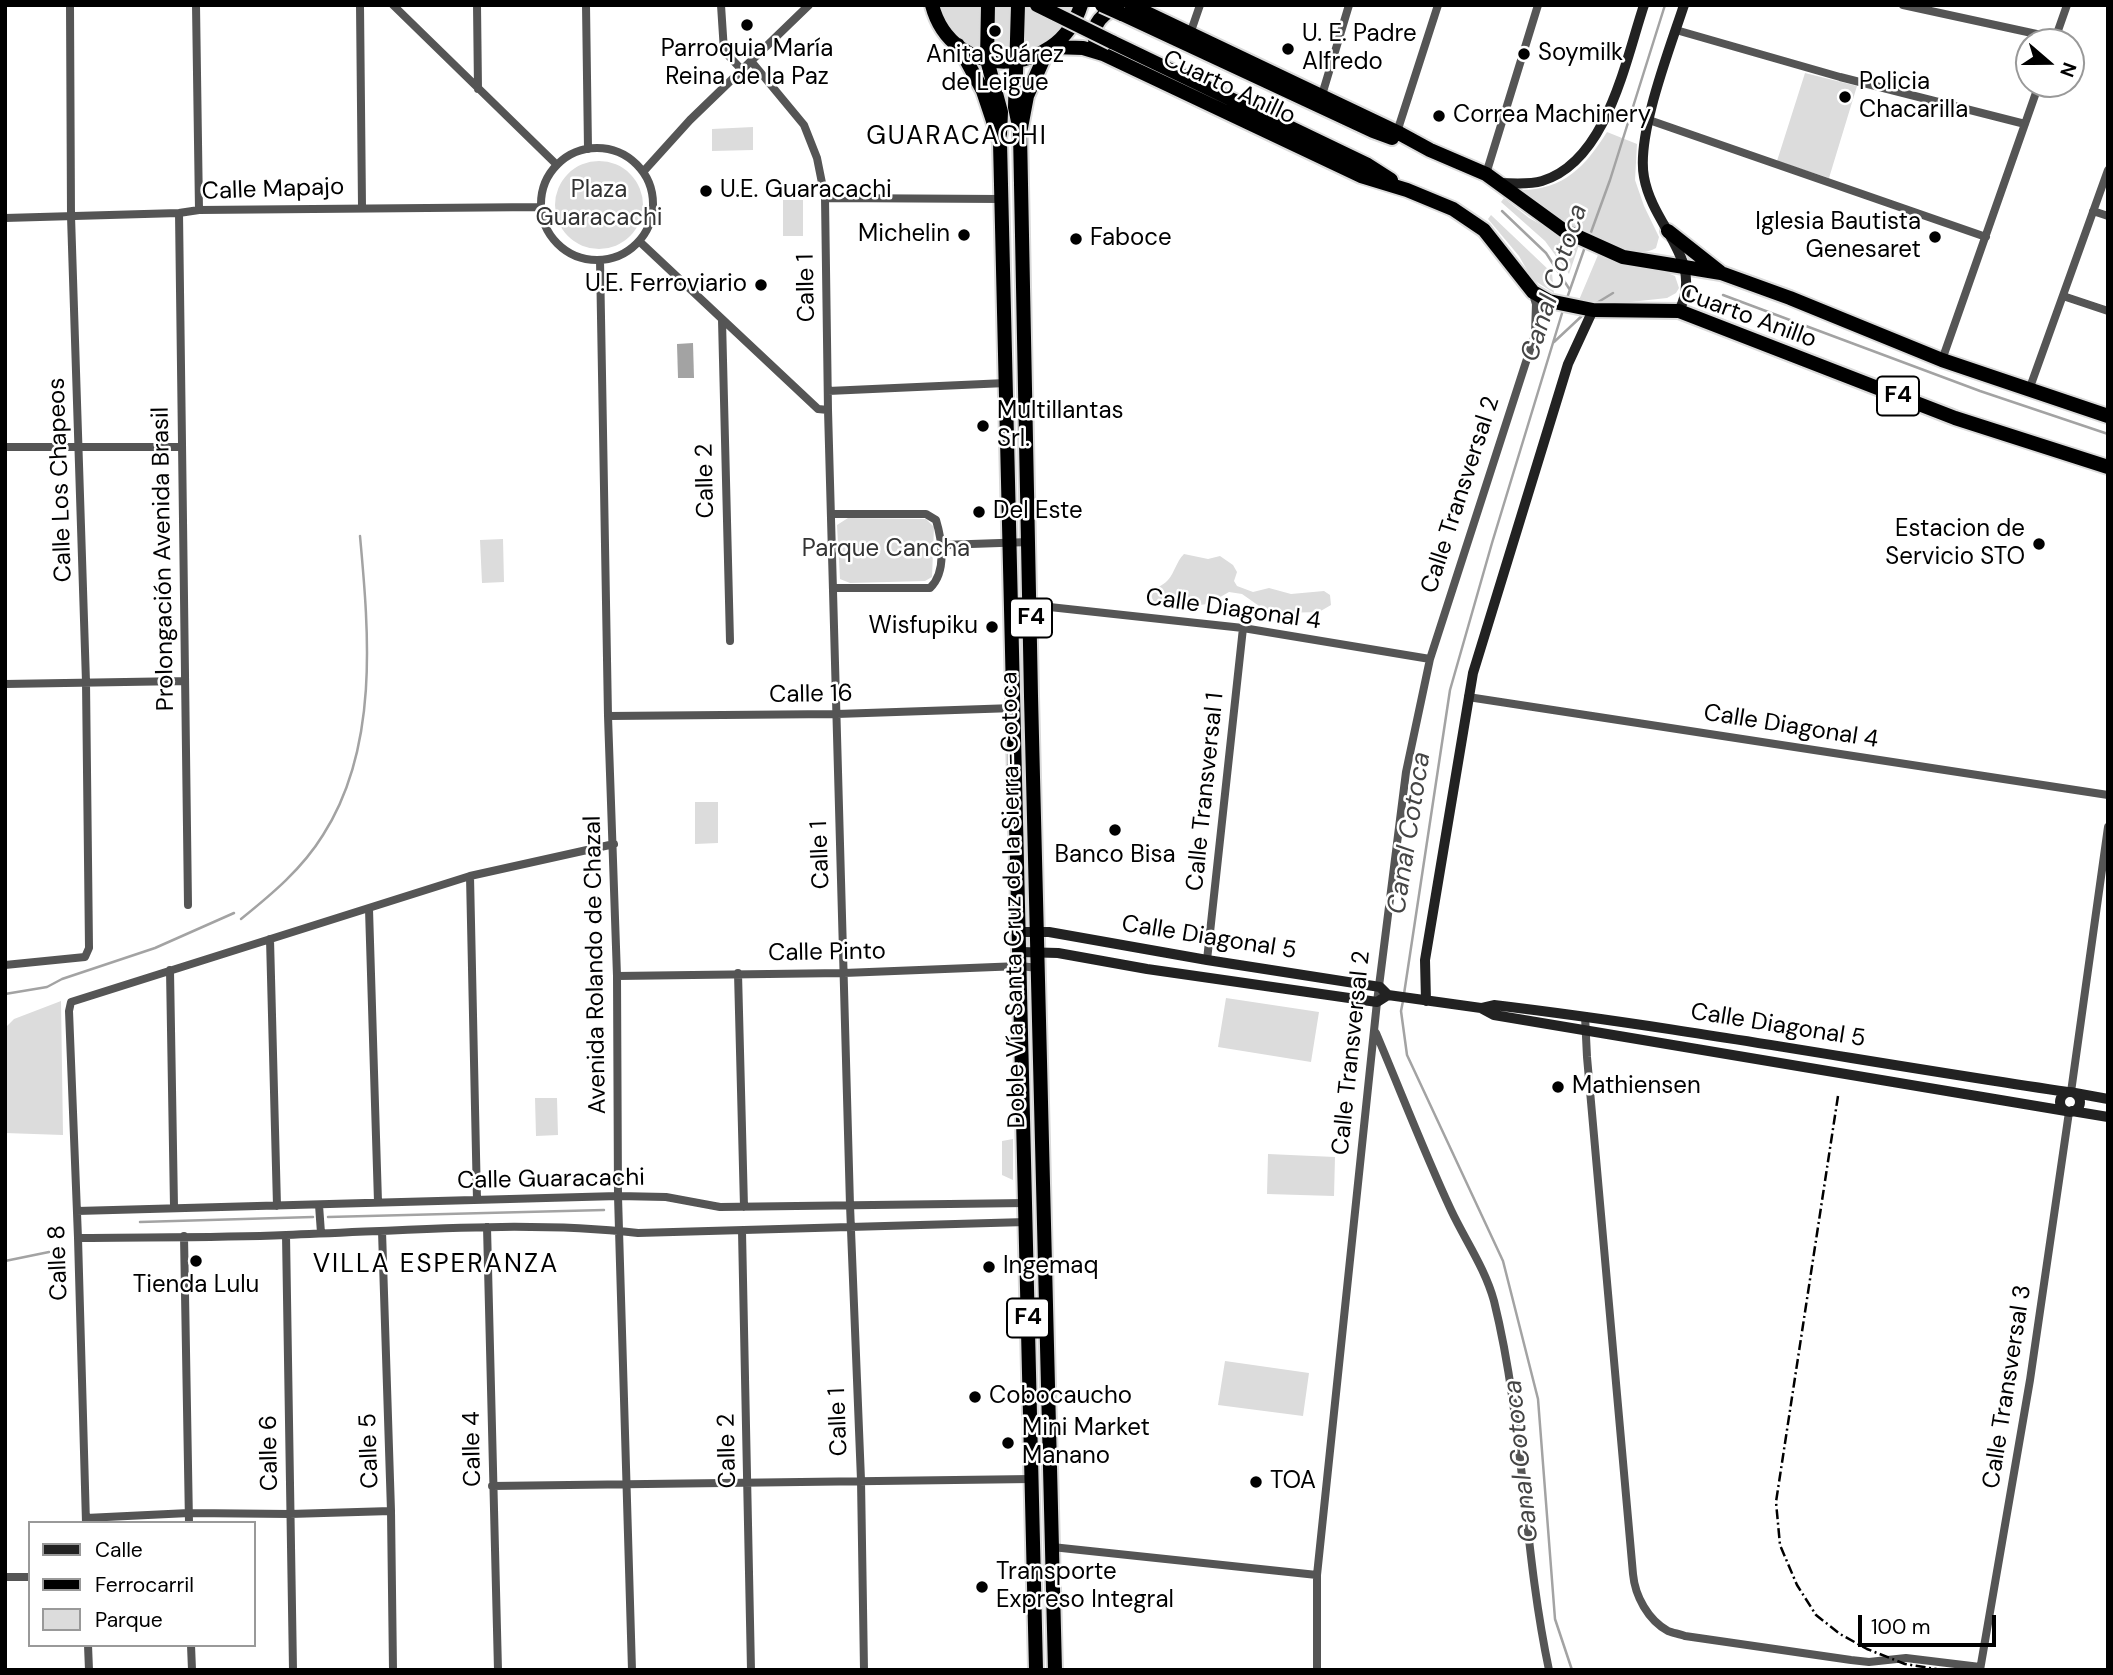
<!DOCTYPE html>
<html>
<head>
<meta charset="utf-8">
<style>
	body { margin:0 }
	#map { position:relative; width:2113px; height:1675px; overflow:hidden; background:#fff; font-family:"DM Sans",sans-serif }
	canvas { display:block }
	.frame { position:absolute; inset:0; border:7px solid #000; pointer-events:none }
	.legend { position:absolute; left:28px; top:1521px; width:228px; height:126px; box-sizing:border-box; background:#fff; border:2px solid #999; margin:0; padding:9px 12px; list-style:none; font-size:21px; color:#000 }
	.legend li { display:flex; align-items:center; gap:14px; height:35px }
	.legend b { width:35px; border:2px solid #999 }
	.north { position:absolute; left:2015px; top:28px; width:70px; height:70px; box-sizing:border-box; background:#fff; border:2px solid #999; border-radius:50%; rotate:110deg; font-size:19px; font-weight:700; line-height:28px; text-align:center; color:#000 }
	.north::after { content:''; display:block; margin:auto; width:24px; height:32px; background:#000; clip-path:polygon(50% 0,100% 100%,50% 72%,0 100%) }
	.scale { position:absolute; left:1858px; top:1615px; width:138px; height:32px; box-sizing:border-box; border:4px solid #000; border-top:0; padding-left:9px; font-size:21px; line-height:24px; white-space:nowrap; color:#000; -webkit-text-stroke:5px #fff; paint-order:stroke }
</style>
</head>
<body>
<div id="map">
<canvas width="2113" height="1675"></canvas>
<div class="frame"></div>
<ul class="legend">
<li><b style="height:9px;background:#222"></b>Calle</li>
<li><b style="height:9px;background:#000"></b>Ferrocarril</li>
<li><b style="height:19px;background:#dcdcdc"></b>Parque</li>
</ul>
<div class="north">N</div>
<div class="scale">100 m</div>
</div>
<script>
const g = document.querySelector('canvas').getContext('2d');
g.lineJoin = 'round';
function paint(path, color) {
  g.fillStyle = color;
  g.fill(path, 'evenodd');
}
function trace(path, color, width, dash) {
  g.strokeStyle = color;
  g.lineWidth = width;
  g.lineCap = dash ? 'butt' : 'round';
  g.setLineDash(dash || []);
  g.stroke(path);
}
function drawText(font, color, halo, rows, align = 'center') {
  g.font = font + ' "DM Sans",sans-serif';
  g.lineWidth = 5;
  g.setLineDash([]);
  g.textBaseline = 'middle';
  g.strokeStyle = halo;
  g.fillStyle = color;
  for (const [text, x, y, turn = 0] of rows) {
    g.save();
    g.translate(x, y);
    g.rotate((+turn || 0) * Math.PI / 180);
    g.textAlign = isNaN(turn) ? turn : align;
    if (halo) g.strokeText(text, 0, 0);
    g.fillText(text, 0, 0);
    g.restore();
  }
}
const green = new Path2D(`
	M940 5H981V49C962 41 945 25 940 5Z
	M993 5H1012L1009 54 992 52Z
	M1023 5H1074C1062 33 1050 44 1021 52Z
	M1805 73 1857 86 1829 178 1777 161Z
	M753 127V150L712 151V129Z
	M1607 132 1637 144 1635 180 1644 206 1659 237 1656 248C1625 268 1545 209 1518 190 1563 191 1585 167 1607 132Z
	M555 205a44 44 0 1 1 88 0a44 44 0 1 1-88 0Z
	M1504 198 1529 218 1579 245 1569 274 1545 241 1501 202Z
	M783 200H803V236H783Z
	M1491 215 1552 273 1554 293 1532 279 1519 256 1488 219Z
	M1598 255 1623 264 1668 273 1675 276 1679 288 1676 293 1667 298 1612 304 1579 300Z
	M848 518 926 519 934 527 932 577 925 581 850 583 840 579 837 525Z
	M503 539 504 582 482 583 480 540Z
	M1184 554 1208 559 1220 556 1233 565 1237 572 1234 581 1237 586 1253 592 1269 588 1291 594 1324 591 1330 595 1331 605 1319 612 1282 613 1262 608 1242 594 1229 592 1208 604 1191 606 1154 602 1151 596C1155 586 1162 587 1168 580 1175 572 1176 562 1184 554Z
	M695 802H718V843L695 844Z
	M1226 998 1319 1012 1311 1062 1218 1047Z
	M61 1001 63 1135 5 1133V1028L14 1019Z
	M535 1098H557L558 1135 536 1136Z
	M1013 1139V1180L1002 1175V1141Z
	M1268 1154 1335 1157 1334 1196 1267 1194Z
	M1225 1361 1309 1373 1303 1416 1218 1405Z`);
const water = new Path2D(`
	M693 343 694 378H678L677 344Z`);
const stream = new Path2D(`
	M1502 211 1546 253 1570 290
	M1590 235 1610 180 1665 5
	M1723 295 1980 391 2108 434
	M1566 301 1586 244
	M1595 304 1613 293
	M1554 342 1585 313
	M241 919C272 894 302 869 323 835 379 748 369 634 360 536
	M5 994 47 987 62 979 155 948 234 913
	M1404 994 1450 690 1492 543 1563 310
	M1403 1001 1401 1011 1407 1055 1503 1261 1538 1399 1555 1619 1572 1670
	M328 1217 604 1210
	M140 1222 313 1217
	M5 1261 49 1252
	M5 1504V1517`);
const street = new Path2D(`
	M196 5 199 210
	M360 5 362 207
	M393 5 557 165
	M477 5 478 89
	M586 5 588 149
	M721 5 724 51 742 70
	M1903 5 2055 38
	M1676 30 1840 77 2025 124
	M1190 34 1200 5
	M2054 42 2067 5
	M751 61 804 125 817 158 825 198 828 410 850 1205 861 1480 864 1670
	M1322 95 1349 5
	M1649 120 1986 237
	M1397 132 1438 5
	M541 204a56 56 0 1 1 112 0a56 56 0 1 1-112 0Z
	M643 172 690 120 809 5
	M1486 174 1538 5
	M825 198 1001 199
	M2093 211 2108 216
	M179 213 188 905
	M5 218 179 213 199 210 541 207
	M639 241 818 409 828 410
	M600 260 608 716 617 976 618 1196 632 1670
	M2063 296 2108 311
	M722 320 730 641
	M1942 360 2039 84
	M2029 390 2108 170
	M828 391 1006 383
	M5 447H181
	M833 514H926L936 520C942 540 947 572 930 588H833
	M942 545 1029 542
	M1031 605 1243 628 1430 659
	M5 684 185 681
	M1468 697 2108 795
	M608 716 837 714 1014 708
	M470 876 477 1200
	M369 909 378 1202
	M270 939 277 1206
	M1207 960 1243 628
	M5 965 85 957 89 948 86 682 71 216 70 5
	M170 970 174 1207
	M738 973 744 1207
	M617 976 844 973 1020 966 1038 968
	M1585 1016 1587 1057 1633 1574C1635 1596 1648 1620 1668 1631 1673 1633 1680 1634 1685 1636L1851 1660 1869 1662 1906 1658 1980 1667
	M1376 1033C1401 1092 1424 1152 1451 1210 1465 1240 1485 1268 1494 1301 1524 1422 1523 1548 1549 1670
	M2071 1092 2108 827
	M319 1205 321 1233
	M77 1211 618 1196 666 1197 720 1207 1026 1203
	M487 1227 498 1670
	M382 1231 391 1511 393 1670
	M742 1231 751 1670
	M286 1235 293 1670
	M184 1236 189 1523
	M78 1238C148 1237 217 1238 286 1235 403 1231 521 1220 638 1233L1026 1222
	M492 1486 1032 1479
	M86 1518 189 1513 290 1514 391 1511
	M86 1523 78 1238 69 1011 71 1002 470 876 614 844
	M1052 1547 1317 1575
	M5 1577H30
	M88 1645 89 1670
	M191 1645 192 1670
	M1317 1670V1575L1377 1002 1406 772 1430 659 1535 334 1536 304 1533 294
	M1980 1670 2030 1380 2069 1112`);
const secondary = new Path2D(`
	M1499 183C1512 183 1528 185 1542 181 1607 161 1625 62 1644 5
	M1679 311C1705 259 1653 228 1644 177 1636 135 1670 48 1684 5
	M1020 932H1049L1207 960 1380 987 1388 995 1481 1008 1494 1015 2066 1111
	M1020 952 1058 953 1147 969 1377 1002 1388 995
	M1426 1001 1425 960 1473 673 1568 364 1593 310
	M1481 1008 1494 1005C1686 1028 1877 1064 2068 1092
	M2060 1102a10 10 0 1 1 20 0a10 10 0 1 1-20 0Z
	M2075 1093 2108 1099
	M2072 1111 2108 1117`);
const highway = new Path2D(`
	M932 5C952 82 1058 79 1081 5
	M988 5 987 60 1001 112 1000 134
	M1018 5 1015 107 1019 126
	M1130 5 1397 132 1430 150 1486 174 1563 230 1623 257 1721 273 1790 298 1942 360 2108 416
	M1122 14 1373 131 1392 138
	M1112 42 1366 164 1391 180
	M1096 44C1090 24 1103 11 1122 7
	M958 45 983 91 1000 142 1036 1670
	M1052 47 1083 48 1103 54 1361 176 1407 190 1453 209 1484 230 1533 292 1549 301 1593 310 1679 311 1955 418 2108 467
	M1047 51 1027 96 1020 133 1031 696 1055 1670
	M1668 231 1720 272`);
const rail = new Path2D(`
	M1838 1096 1776 1502 1780 1545 1797 1585 1816 1615 1840 1634 1867 1649 1905 1664 1942 1670`);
const highwayBridge = new Path2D(`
	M1037 5 1112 42
	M1102 5 1122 14`);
const markers = [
	[747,25,7,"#000"],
	[995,31,7,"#000"],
	[1288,49,7,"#000"],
	[1524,54,7,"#000"],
	[1845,97,7,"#000"],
	[1439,116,7,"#000"],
	[706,191,7,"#000"],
	[964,235,7,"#000"],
	[1935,237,7,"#000"],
	[1076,239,7,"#000"],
	[761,285,7,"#000"],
	[983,426,7,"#000"],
	[979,512,7,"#000"],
	[2039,544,7,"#000"],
	[992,627,7,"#000"],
	[1115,830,7,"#000"],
	[1558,1087,7,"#000"],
	[196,1261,7,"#000"],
	[989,1267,7,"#000"],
	[975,1397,7,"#000"],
	[1008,1443,7,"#000"],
	[1256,1482,7,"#000"],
	[982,1587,7,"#000"]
];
const shields = [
	[1898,396,42],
	[1031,618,42],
	[1028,1318,42]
];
const shieldNames = [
	["F4",1898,396],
	["F4",1031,618],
	["F4",1028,1318]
];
const poiNames = [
	["U. E. Padre",1302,35],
	["Alfredo",1302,63],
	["Parroquia María",747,50,"center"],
	["Reina de la Paz",747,78,"center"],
	["Soymilk",1538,54],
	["Anita Suárez",995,56,"center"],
	["de Leigue",995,84,"center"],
	["Policia",1859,83],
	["Chacarilla",1859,111],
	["Correa Machinery",1453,116],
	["U.E. Guaracachi",720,191],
	["Iglesia Bautista",1921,223,"right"],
	["Genesaret",1921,251,"right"],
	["Michelin",950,235,"right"],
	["Faboce",1090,239],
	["U.E. Ferroviario",747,285,"right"],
	["Multillantas",997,412],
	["Srl.",997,440],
	["Del Este",993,512],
	["Estacion de",2025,530,"right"],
	["Servicio STO",2025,558,"right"],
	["Wisfupiku",978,627,"right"],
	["Banco Bisa",1115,856,"center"],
	["Mathiensen",1572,1087],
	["Ingemaq",1003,1267],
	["Tienda Lulu",196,1286,"center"],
	["Cobocaucho",989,1397],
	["Mini Market",1022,1429],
	["Manano",1022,1457],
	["TOA",1270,1482],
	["Transporte",996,1573],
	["Expreso Integral",996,1601]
];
const streetNames = [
	["Cuarto Anillo",1229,88,25],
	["Calle Mapajo",273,190,-2],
	["Calle 1",807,288,-91],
	["Cuarto Anillo",1748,317,20],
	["Calle Los Chapeos",61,480,-92],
	["Calle 2",706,481,-91],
	["Calle Transversal 2",1461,495,-72],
	["Prolongación Avenida Brasil",164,559,-91],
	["Calle Diagonal 4",1233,610,8],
	["Calle 16",811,695,-1],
	["Calle Diagonal 4",1791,727,9],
	["Calle Transversal 1",1206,792,-84],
	["Calle 1",821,855,-92],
	["Doble Vía Santa Cruz de la Sierra-Cotoca",1014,900,-91],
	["Calle Diagonal 5",1209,938,9],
	["Calle Pinto",827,953,-1],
	["Avenida Rolando de Chazal",596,965,-91],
	["Calle Diagonal 5",1778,1026,9],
	["Calle Transversal 2",1352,1053,-84],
	["Calle Guaracachi",551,1180,-1],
	["Calle 8",59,1263,-92],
	["Calle Transversal 3",2008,1387,-81],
	["Calle 1",839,1422,-92],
	["Calle 4",473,1449,-91],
	["Calle 5",370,1451,-92],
	["Calle 2",728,1451,-91],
	["Calle 6",270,1453,-91]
];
const parkNames = [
	["Plaza",599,191],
	["Guaracachi",599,219],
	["Parque Cancha",886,550]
];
const neighbourhoodNames = [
	["GUARACACHI",957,137],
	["VILLA ESPERANZA",436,1265]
];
const waterNames = [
	["Canal Cotoca",1555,283,-72],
	["Canal Cotoca",1410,833,-81],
	["Canal Cotoca",1522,1461,-96]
];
paint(green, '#dcdcdc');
paint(water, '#a3a3a3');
trace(stream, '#a3a3a3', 2.5);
trace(highway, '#dbdbdb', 18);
trace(street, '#555', 8);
trace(secondary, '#222', 10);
trace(highway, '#000', 14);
trace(rail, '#000', 2.5, [10, 3.5, 2, 3.5]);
trace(highwayBridge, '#dbdbdb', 18, []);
trace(highwayBridge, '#000', 14);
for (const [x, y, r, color] of markers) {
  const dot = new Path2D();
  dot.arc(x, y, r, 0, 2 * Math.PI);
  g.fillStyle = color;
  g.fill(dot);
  trace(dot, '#fff', 2.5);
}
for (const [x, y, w] of shields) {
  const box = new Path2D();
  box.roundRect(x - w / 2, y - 19.5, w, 39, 5);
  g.fillStyle = '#fff';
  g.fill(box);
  trace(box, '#000', 2);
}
drawText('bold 23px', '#000', null, shieldNames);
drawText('24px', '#000', '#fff', poiNames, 'left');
drawText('24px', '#000', '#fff', streetNames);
drawText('24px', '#333', '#fff', parkNames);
g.letterSpacing = '2px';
drawText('26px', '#000', '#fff', neighbourhoodNames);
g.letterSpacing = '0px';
drawText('italic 26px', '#444', '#fff', waterNames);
</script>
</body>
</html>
